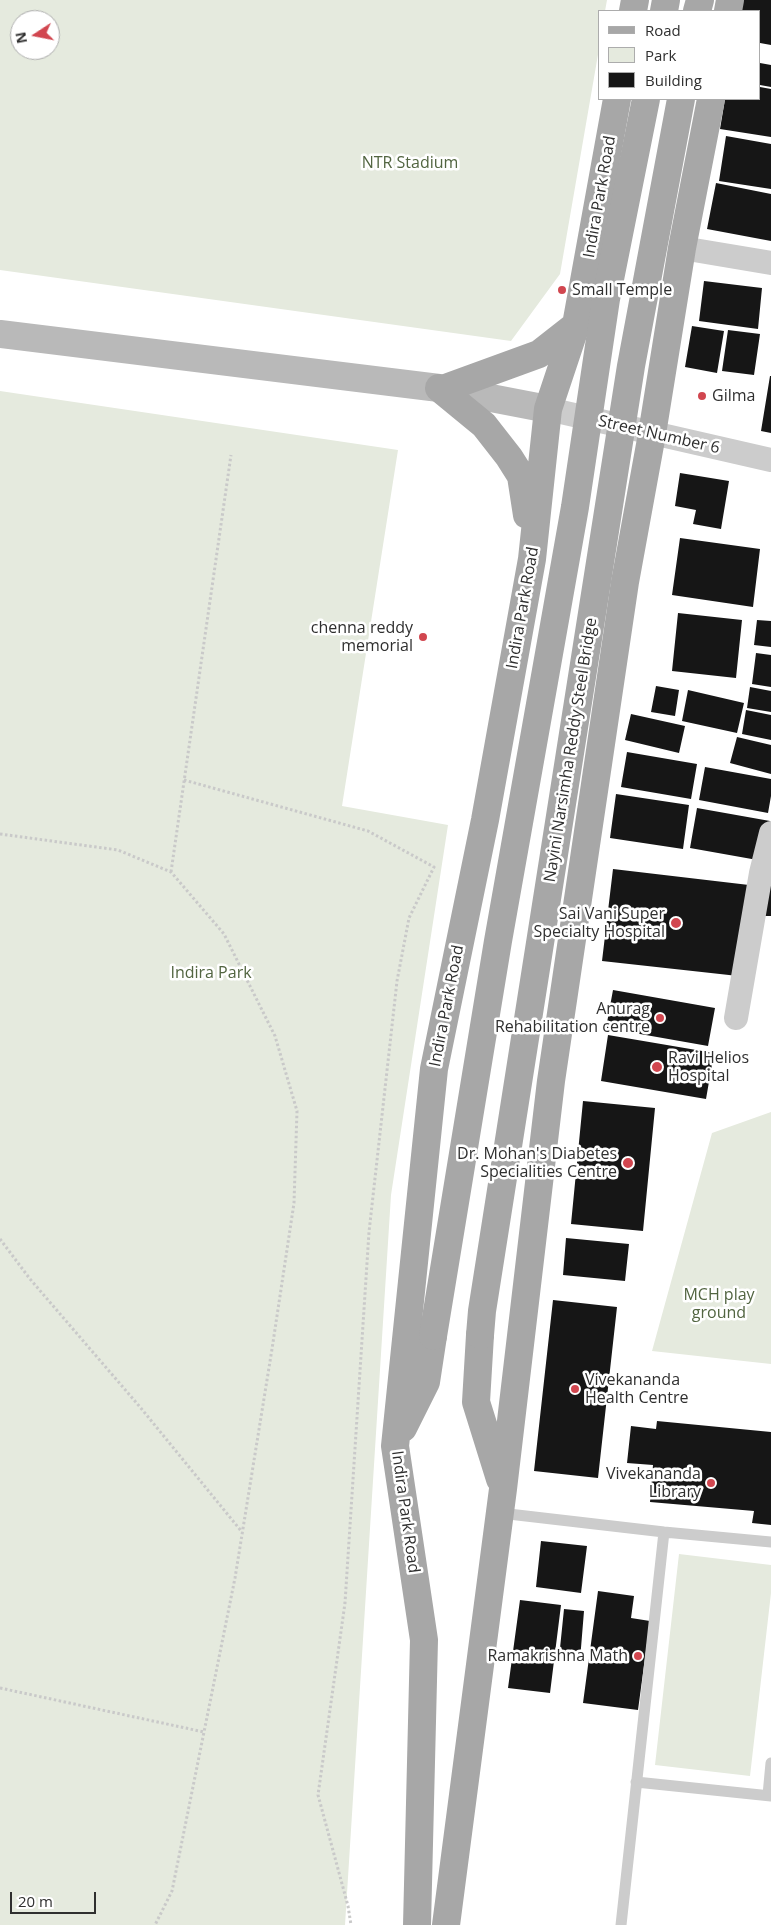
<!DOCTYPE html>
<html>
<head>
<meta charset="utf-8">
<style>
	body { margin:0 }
	#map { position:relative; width:771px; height:1925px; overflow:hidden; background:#fff; font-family:"Open Sans",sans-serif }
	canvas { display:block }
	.legend { position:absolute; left:598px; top:10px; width:162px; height:90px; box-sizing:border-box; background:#fff; border:1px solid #acacac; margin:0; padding:6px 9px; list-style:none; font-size:15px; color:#2f2f2f }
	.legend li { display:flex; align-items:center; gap:10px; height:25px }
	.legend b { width:25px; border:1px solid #acacac }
	.north { position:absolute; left:10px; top:10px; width:50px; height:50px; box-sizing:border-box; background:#fff; border:1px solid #acacac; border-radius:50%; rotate:259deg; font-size:14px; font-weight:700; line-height:20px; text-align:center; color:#2f2f2f }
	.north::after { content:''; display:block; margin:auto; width:18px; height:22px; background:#d1464f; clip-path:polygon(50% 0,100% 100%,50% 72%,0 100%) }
	.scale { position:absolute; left:10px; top:1892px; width:86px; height:22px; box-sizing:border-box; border:2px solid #2f2f2f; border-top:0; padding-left:6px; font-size:15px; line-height:18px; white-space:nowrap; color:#2f2f2f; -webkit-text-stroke:4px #fff; paint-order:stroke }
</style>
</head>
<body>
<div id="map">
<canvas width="771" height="1925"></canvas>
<ul class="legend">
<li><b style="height:6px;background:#a7a7a7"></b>Road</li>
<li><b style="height:14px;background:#e5eade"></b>Park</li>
<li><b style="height:14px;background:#161616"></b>Building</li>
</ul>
<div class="north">N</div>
<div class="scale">20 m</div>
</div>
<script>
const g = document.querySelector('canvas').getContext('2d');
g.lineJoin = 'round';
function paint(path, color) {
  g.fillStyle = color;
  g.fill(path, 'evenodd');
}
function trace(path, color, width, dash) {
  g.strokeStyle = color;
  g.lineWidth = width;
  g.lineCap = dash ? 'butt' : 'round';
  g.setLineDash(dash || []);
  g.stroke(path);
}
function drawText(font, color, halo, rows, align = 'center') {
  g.font = font + ' "Open Sans",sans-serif';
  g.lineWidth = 5;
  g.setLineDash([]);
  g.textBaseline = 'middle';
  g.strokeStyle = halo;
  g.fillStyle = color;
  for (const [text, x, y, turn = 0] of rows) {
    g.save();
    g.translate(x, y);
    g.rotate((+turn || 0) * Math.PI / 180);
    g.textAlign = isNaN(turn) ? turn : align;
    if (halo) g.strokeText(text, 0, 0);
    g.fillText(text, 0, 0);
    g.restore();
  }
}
const green = new Path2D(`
	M0 0H607L605 11H600V43L560 274 511 341 0 270ZM20 20H50V50H20Z
	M0 391 398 450 342 806 448 825 391 1195 345 1925H0Z
	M771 1112V1364L652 1351 712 1133Z
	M679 1554 771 1565V1593L750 1776 655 1765Z`);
const building = new Path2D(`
	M738 0H771V45L760 43V11H735Z
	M760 63 771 65V87L760 85Z
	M760 87 771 89V137L720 129 725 99H760Z
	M726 136 771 144V189L719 181Z
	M716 183 771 194V241L707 229Z
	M704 281 762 288 758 329 699 321Z
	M692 326 724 331 717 373 685 367Z
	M728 330 760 334 754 375 722 371Z
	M770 376H771V433L761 431Z
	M680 473 729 481 721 529 693 524 696 510 675 506Z
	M680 538 760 549 753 607 672 595Z
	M678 613 742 620 736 678 672 671Z
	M757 620 771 621V647L754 645Z
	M756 653 771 655V687L752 684Z
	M656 686 679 690 675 716 651 712Z
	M750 687 771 691V712L747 708Z
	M688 690 744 703 737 733 682 721Z
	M746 710 771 715V740L742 734Z
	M631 714 685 726 679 753 625 740Z
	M737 737 771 745V774L730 763Z
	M627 752 697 764 691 799 621 787Z
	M705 767 771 779V796L768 813 699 800Z
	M616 794 689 805 683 849 610 838Z
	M697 808 770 821 763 861 690 848Z
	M613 869 749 885 738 976 602 961Z
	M771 873V916H765Z
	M613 990 715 1008 708 1046 606 1028Z
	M608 1035 714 1053 706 1099 601 1081Z
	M583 1101 655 1108 643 1231 571 1224Z
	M566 1238 629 1244 625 1281 563 1275Z
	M553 1300 617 1307 598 1478 534 1471Z
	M657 1421 771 1432V1525L752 1523 754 1511 650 1502 653 1465 627 1463 631 1426 656 1429Z
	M541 1541 587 1546 581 1593 536 1587Z
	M598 1591 634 1596 631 1618 650 1621 638 1710 583 1703Z
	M520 1600 561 1605 550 1693 508 1688Z
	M564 1609 584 1611 580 1660 559 1658Z`);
const path = new Path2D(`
	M184 780 368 831 434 867 409 918 397 981 369 1232 345 1603 318 1795 348 1906 351 1925
	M0 834 118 850 171 872 224 934 275 1036 297 1111 294 1203 272 1349 235 1578 172 1891 155 1925
	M171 872 231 455
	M0 1239 30 1279 140 1407 242 1532
	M0 1688 204 1732`);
const lane = new Path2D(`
	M500 1513 664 1532 771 1542
	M636 1782 771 1796
	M768 1795 771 1763
	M621 1925 664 1532`);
const street = new Path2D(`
	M682 248 771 263
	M548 409 771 460
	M736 1018 761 873 771 833`);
const secondary = new Path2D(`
	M0 334 439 388 548 409`);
const primary = new Path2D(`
	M633 11 635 0
	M664 11 666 0
	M697 11 700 0
	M728 11 730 0
	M439 388 484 425 509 457 521 476 527 515
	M443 389 539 354 576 325
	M480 1335 476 1402 500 1479
	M403 1428 426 1382 433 1336
	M417 1925 424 1640 395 1446 434 1069 485 820 532 559 548 409 576 325 617 99
	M446 1925 503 1489 551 1081 625 582 652 434 682 248 711 99`);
const primaryBridge = new Path2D(`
	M480 1335 482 1311 631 366 681 99
	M433 1336 498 941 575 507 606 299 646 99`);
const markers = [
	[562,290,5,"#d1464f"],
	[702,396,5,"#d1464f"],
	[423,637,5,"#d1464f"],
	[676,923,6,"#d1464f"],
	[660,1018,5,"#d1464f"],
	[657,1067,6,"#d1464f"],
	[628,1163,6,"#d1464f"],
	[575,1389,5,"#d1464f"],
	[711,1483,5,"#d1464f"],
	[638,1656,5,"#d1464f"]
];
const parkNames = [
	["NTR Stadium",410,163],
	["Indira Park",211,973],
	["MCH play",719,1295],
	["ground",719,1313]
];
const streetNames = [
	["Indira Park Road",600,197,-80],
	["Street Number 6",659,435,13],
	["Indira Park Road",523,608,-80],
	["Nayini Narsimha Reddy Steel Bridge",571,750,-81],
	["Indira Park Road",447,1006,-79],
	["Indira Park Road",405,1512,82]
];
const poiNames = [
	["Small Temple",572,290,"left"],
	["Gilma",712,396,"left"],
	["chenna reddy",413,628],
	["memorial",413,646],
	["Sai Vani Super",665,914],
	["Specialty Hospital",665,932],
	["Anurag",650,1009],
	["Rehabilitation centre",650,1027],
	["Ravi Helios",668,1058,"left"],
	["Hospital",668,1076,"left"],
	["Dr. Mohan's Diabetes",617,1154],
	["Specialities Centre",617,1172],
	["Vivekananda",585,1380,"left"],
	["Health Centre",585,1398,"left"],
	["Vivekananda",701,1474],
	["Library",701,1492],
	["Ramakrishna Math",628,1656]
];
paint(green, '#e5eade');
paint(building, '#161616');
trace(path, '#c9c9c9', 3, [2.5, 2.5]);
trace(lane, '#ccc', 11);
trace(street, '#ccc', 24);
trace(secondary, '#b9b9b9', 28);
trace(primary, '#a7a7a7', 28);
trace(primaryBridge, '#a7a7a7', 28);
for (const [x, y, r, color] of markers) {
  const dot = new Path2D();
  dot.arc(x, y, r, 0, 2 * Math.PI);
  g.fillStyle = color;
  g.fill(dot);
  trace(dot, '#fff', 2);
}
drawText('16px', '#526541', '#fff', parkNames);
drawText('16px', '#2f2f2f', '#fff', streetNames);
drawText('16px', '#2f2f2f', '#fff', poiNames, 'right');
</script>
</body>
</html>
